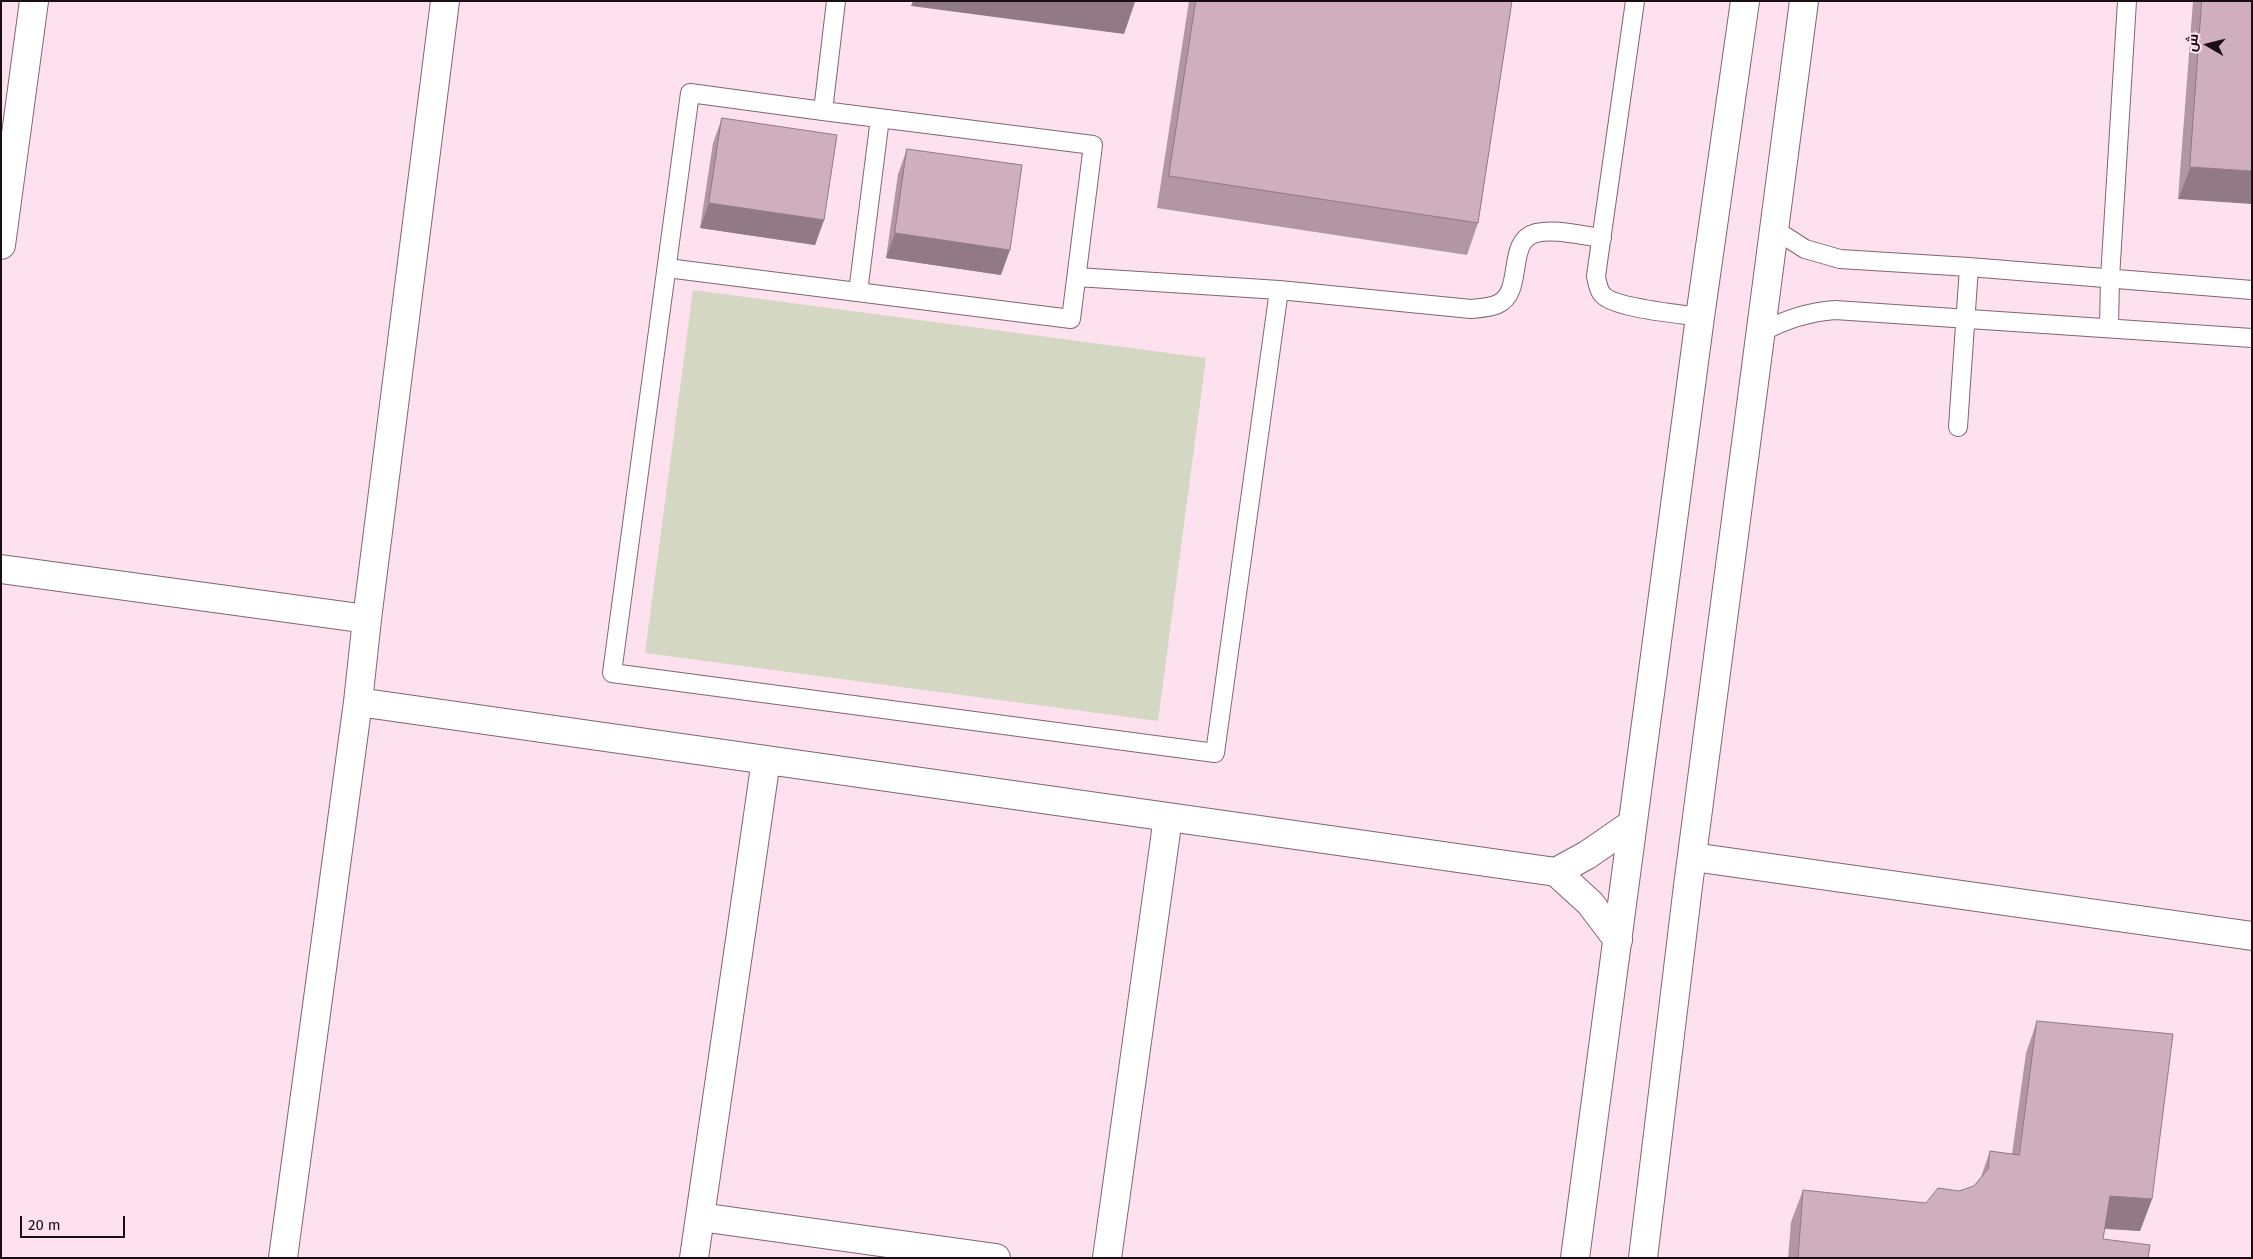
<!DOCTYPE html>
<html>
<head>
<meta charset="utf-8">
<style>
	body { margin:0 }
	#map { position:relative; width:2253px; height:1259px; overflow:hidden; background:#fde1ef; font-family:"Fira Sans",Cairo,sans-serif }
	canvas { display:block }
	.frame { position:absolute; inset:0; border:2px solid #190e14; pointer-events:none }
	.north { position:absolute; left:2183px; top:20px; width:50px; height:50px; -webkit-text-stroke:4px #fde1ef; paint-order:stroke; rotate:278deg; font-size:14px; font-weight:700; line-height:20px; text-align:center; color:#190e14 }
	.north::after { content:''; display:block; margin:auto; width:18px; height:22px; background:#190e14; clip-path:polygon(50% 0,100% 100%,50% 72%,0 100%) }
	.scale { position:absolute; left:20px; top:1216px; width:105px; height:22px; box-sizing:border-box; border:2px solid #190e14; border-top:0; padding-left:6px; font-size:15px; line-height:18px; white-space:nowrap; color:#190e14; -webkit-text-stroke:4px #fde1ef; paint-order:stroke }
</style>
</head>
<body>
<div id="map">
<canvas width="2253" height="1259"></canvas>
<div class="frame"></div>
<div class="north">ش</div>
<div class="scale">20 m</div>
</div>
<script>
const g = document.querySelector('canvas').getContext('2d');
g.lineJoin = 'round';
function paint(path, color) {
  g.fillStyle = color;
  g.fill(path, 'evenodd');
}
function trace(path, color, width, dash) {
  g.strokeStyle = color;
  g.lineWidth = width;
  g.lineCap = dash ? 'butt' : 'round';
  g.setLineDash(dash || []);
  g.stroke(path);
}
const green = new Path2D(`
	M693 290 1206 358 1158 721 645 653Z`);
const service = new Path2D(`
	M836 1 823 111 690 93 612 673 1215 753 1279 290 1471 309C1480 308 1489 308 1498 304 1525 291 1505 241 1536 233 1556 228 1582 236 1602 238
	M1635 1 1596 276C1597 282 1598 289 1602 294 1612 308 1681 314 1700 317
	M1774 229 1805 249 1840 259 1969 267 2252 290
	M667 268 1071 319 1093 145 823 111
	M1077 277 1279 290
	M858 292 880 118
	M2109 328 2110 278 2127 1
	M1762 332C1786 319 1808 312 1835 310L2252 338
	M1958 427 1969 267`);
const minor = new Path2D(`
	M1 245 34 1
	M1 569 367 619
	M358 702 1556 872 1590 903 1618 940
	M1693 857 2252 936
	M1556 872 1587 855 1632 824
	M700 1217 996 1258
	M283 1258 358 702 367 619 445 1
	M694 1258 766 760
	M1107 1258 1168 817`);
const secondary = new Path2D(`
	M1575 1258 1700 317 1745 1
	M1643 1258 1688 886 1804 1`);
const wall = new Path2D(`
	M1189 1H1512L1478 223 1467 255 1157 208Z
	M2193 1H2252L2178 199Z
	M722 118 824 220 815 245 700 228 713 143Z
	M907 149 1001 275 886 258 898 174Z
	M2037 1021 2152 1199 2140 1231 2105 1229 2103 1239 2148 1258H1788L1791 1222 1803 1190 1926 1203 1974 1186 1981 1177 1990 1151 2012 1154 2026 1053Z`);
const shadedWall = new Path2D(`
	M913 1H1130L1135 2 1124 34 911 6Z
	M2190 167 2252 171V204L2178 199Z
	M709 203 824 220 815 245 700 228Z
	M895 233 1010 250 1001 275 886 258Z
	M2110 1196 2152 1199 2140 1231 2098 1228Z`);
const building = new Path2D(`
	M1196 1H1512L1478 223 1169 176Z
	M2202 1H2252V171L2190 167Z
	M722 118 837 135 824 220 709 203Z
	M907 149 1022 165 1010 250 895 233Z
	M2037 1021 2173 1034 2152 1199 2110 1196 2103 1239 2150 1245 2148 1258H1798L1803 1190 1926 1203 1938 1188 1959 1191 1974 1186 1988 1169 1990 1151 2019 1155Z`);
paint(green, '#d4d7c2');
trace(service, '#826473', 20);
trace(minor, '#826473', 30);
trace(secondary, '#826473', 30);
trace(service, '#fff', 18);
trace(minor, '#fff', 28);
trace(secondary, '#fff', 28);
paint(wall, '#b296a3');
paint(shadedWall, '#917a85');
paint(building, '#cfaebe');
trace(building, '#917a85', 1);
</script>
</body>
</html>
